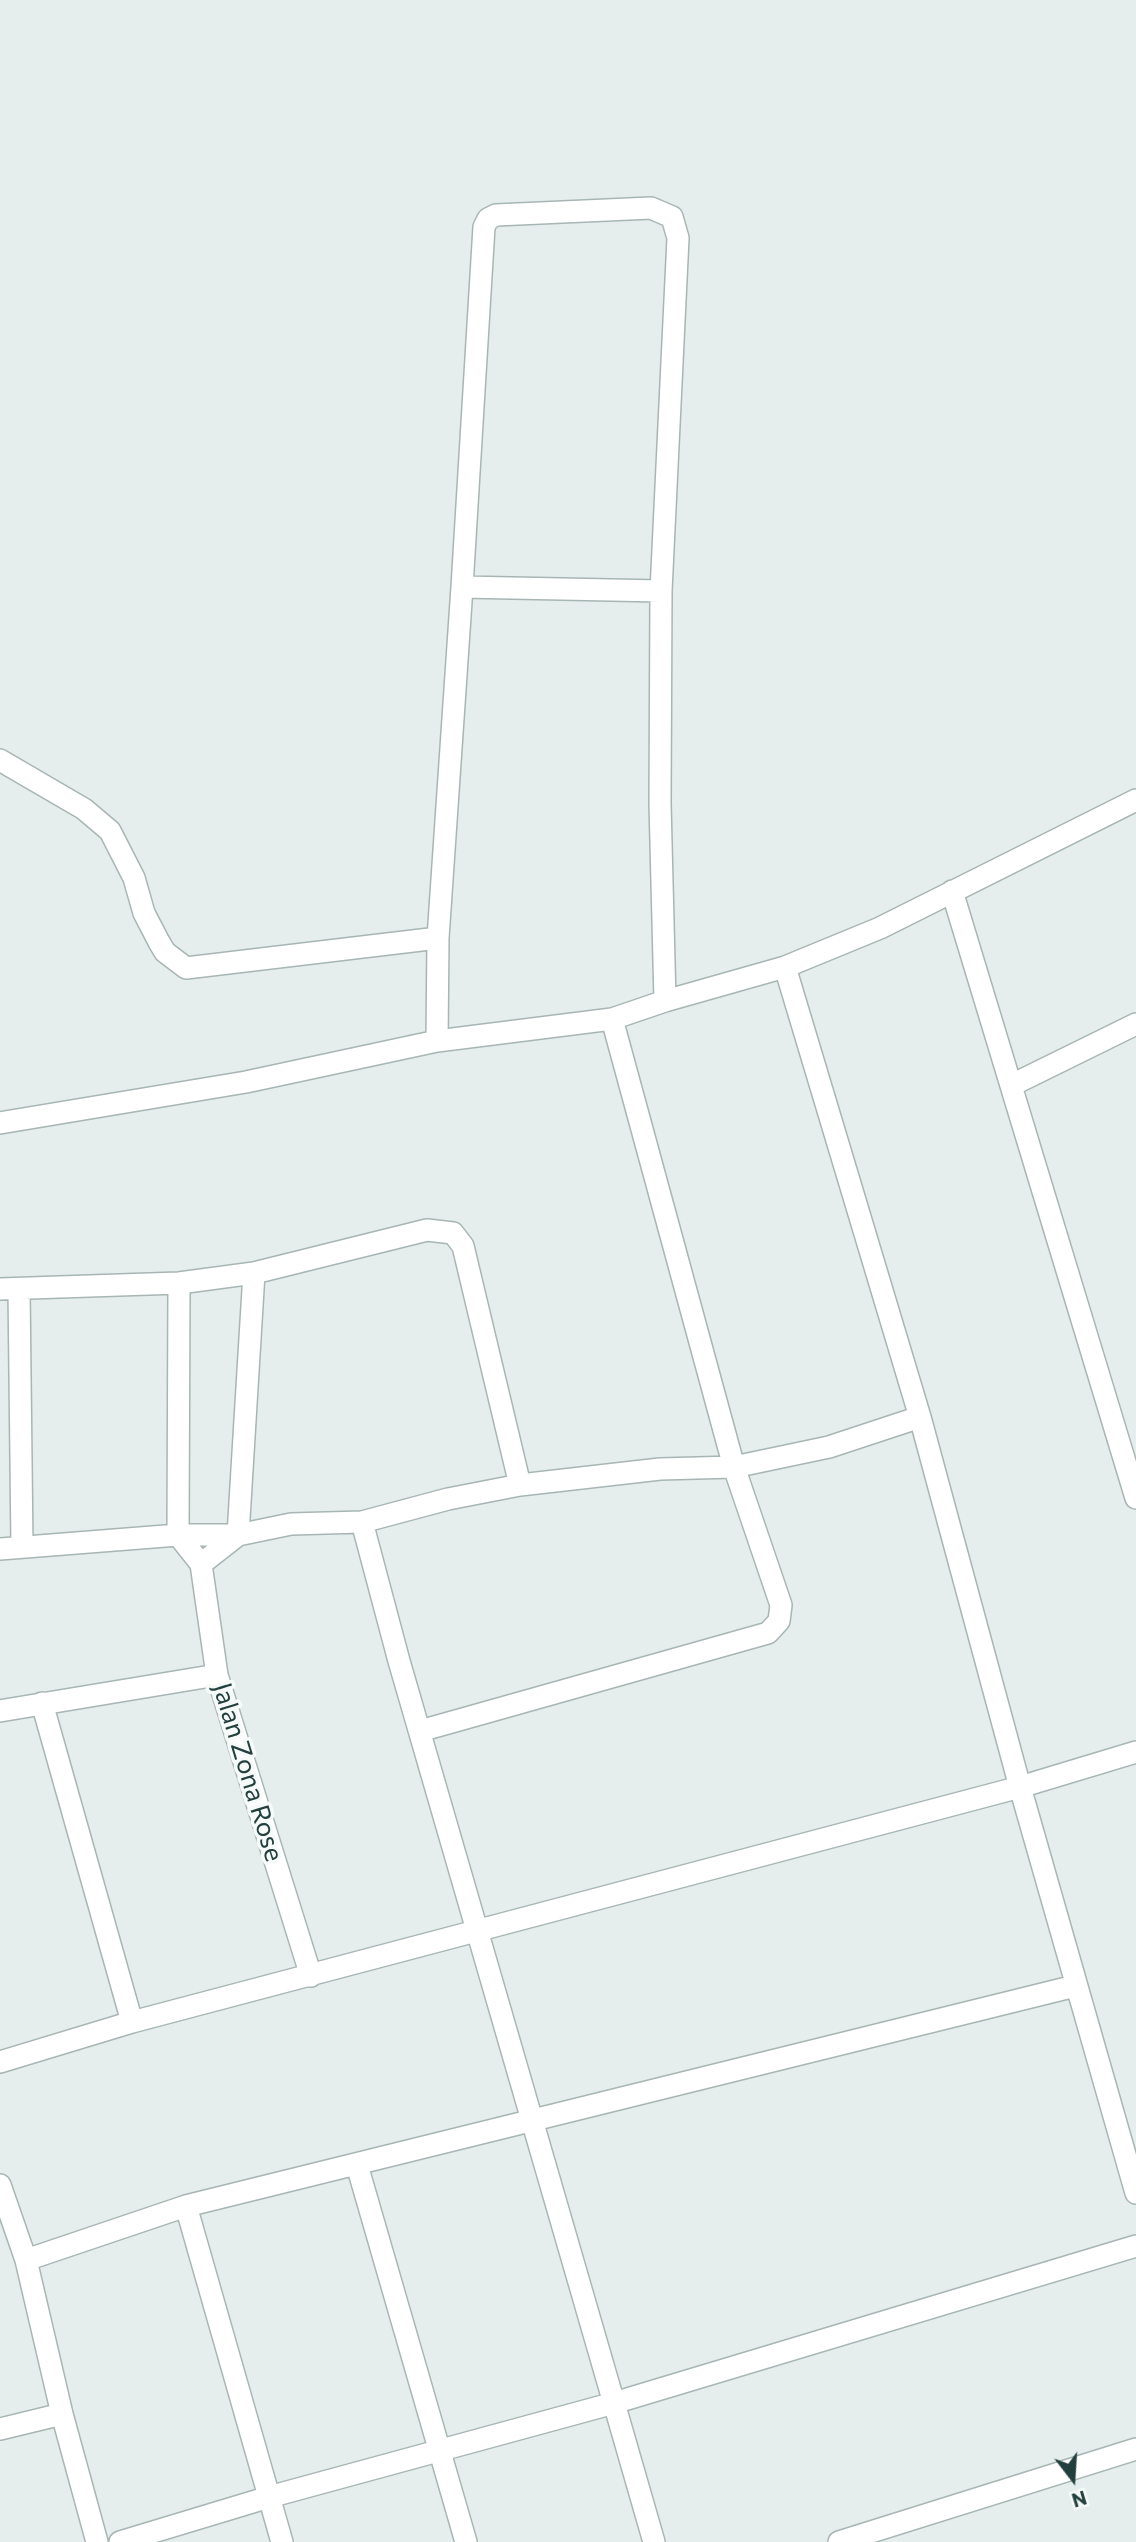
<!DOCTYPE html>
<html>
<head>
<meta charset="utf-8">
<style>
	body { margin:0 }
	#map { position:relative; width:1136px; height:2542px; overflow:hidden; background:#e5eeec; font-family:Commissioner,sans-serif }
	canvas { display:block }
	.north { position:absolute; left:1038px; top:2444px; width:70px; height:70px; -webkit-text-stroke:5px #f6faf9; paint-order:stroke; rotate:163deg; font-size:19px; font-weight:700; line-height:28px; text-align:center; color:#24403e }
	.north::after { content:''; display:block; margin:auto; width:24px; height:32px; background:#24403e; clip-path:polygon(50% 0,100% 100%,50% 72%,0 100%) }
</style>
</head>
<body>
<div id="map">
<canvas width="1136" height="2542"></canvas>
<div class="north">N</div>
</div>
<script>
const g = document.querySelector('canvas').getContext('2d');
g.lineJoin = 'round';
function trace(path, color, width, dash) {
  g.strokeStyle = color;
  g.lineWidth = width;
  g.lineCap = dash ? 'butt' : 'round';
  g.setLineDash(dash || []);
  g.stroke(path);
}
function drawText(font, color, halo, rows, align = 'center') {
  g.font = font + ' Commissioner,sans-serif';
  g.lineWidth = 7;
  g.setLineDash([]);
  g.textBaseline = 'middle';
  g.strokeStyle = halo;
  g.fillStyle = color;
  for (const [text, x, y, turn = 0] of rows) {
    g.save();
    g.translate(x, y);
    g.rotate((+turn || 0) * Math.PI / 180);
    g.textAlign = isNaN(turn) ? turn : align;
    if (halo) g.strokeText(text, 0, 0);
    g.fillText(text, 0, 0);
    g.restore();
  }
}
const street = new Path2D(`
	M462 587 661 591
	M0 760 84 809 110 831 134 878 144 913 159 942 165 952 186 968 438 938
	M952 891 1136 1498
	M785 967 920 1417 1020 1787 1136 2193
	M437 1041 438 938 462 587 484 227 488 219 496 215 651 208 672 217 678 238 661 591 660 803 665 1001
	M1012 1085 1136 1024
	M0 1123 246 1082 437 1041 612 1019 665 1001 785 967 880 928 1136 800
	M0 1289 179 1283 254 1273 427 1230 453 1233 463 1246 520 1485
	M19 1289 22 1547
	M362 1522 448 1499 520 1485 660 1469 734 1467 829 1447 920 1417
	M178 1535 201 1564 217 1675 311 1976
	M178 1535 179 1283
	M0 1549 178 1535H238L291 1524 362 1522 399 1661 614 2403 269 2497 120 2542
	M201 1564 238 1535 254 1273
	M42 1703 132 2022
	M0 1711 217 1675
	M420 1731 768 1633 779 1621 781 1605 734 1467 612 1019
	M0 2062 132 2022 1020 1787 1136 1752
	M357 2165 466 2542
	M0 2185 26 2260 62 2414
	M186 2206 282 2542
	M26 2260 186 2206 1075 1986
	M0 2429 62 2414 97 2542
	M654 2542 614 2403 1136 2246
	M839 2542 1136 2449`);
const streetNames = [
	["Jalan Zona Rose",248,1772,73]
];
trace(street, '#a7b6b4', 24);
trace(street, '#fff', 21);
drawText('26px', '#24403e', '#f6faf9', streetNames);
</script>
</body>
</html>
